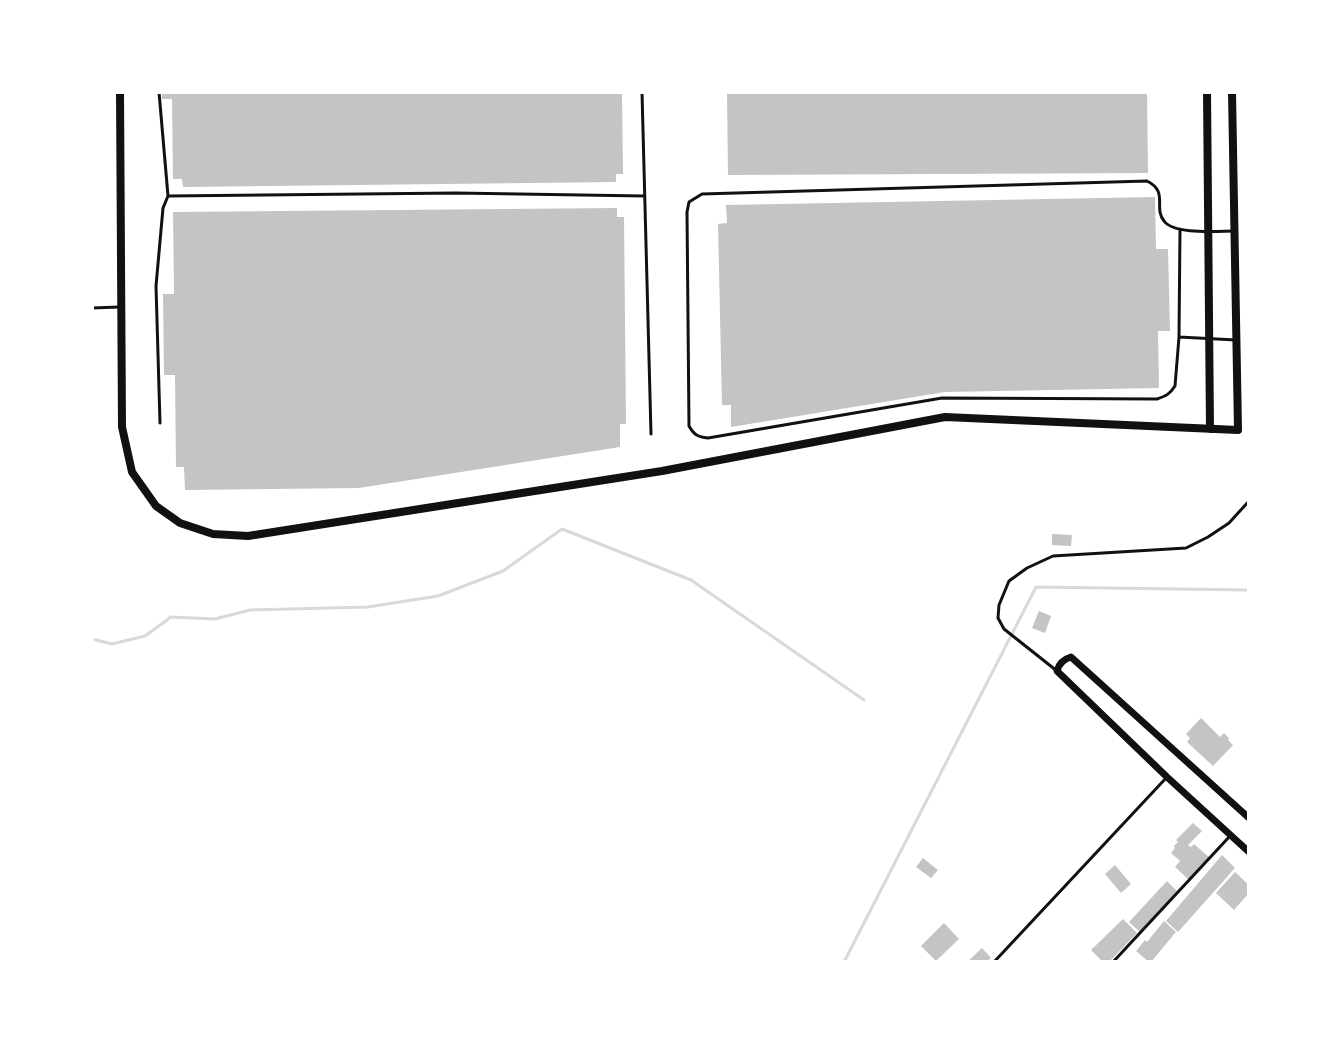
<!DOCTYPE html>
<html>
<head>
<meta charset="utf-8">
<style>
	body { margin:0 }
	#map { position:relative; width:1341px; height:1054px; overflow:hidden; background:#fff; font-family:"Archivo Narrow",sans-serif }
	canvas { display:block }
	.frame { position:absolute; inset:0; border:94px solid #fff; pointer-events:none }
</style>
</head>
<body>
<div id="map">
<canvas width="1341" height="1054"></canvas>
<div class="frame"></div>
</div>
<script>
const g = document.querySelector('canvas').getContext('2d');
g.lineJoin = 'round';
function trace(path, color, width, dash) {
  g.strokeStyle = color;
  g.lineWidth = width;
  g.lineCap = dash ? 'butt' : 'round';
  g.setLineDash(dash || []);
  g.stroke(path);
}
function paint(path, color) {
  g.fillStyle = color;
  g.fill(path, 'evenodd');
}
const stream = new Path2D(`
	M92 639 112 644 145 636 171 617 215 619 250 610 368 607 438 596 503 571 562 529 691 580 864 700
	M844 962 1036 587 1249 590`);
const building = new Path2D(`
	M162 92H622L623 174H616V182L183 187 182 179H173L172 99H162Z
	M727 92H1147L1148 173 728 175Z
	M1155 197 1156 249H1168L1170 331H1158L1159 388 945 392 731 427V405H722L718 224 727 223 726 205Z
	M617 208V217H624L626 424H620V447L359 488 185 490 184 467H176L175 375H164L163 294H174L173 212Z
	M1052 534 1072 535 1071 546 1052 545Z
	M1039 611 1051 616 1045 633 1032 628Z
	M1201 718 1220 737 1224 733 1229 738 1228 740 1233 745 1213 766 1187 742 1190 738 1186 734Z
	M1193 823 1202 831 1188 845 1191 847 1194 844 1210 858 1189 880 1175 867 1180 861 1171 853 1175 848 1174 846 1178 842 1176 840Z
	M1222 855 1235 868 1178 932 1166 921Z
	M923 858 938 870 931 878 916 867Z
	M1115 865 1131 884 1121 893 1105 874Z
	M1235 872 1249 885V893L1234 910 1216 893Z
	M1167 881 1178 892 1140 932 1129 922Z
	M1123 919 1137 933 1109 962H1103L1091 950Z
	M1164 921 1176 932 1151 962H1149L1136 951 1145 940 1147 942Z
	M944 923 959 939 936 961 921 946Z
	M982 948 991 958 986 962H967Z`);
const service = new Path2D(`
	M159 92 168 196
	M642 92 651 434
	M1180 229 1179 337 1175 386C1170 394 1166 396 1157 399L942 398 708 438C698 437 694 435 689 426L687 212 689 202 702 194 1147 181C1169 192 1153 207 1164 221 1174 235 1218 231 1234 231
	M92 308 119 307
	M1179 337 1236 340
	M160 423 156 286 163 208 168 196 456 193 644 196
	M1057 671 1004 629 998 618 999 605 1009 581 1027 568 1053 556 1186 548 1208 537 1229 523 1249 501
	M994 962 1167 777
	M1113 962 1230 836`);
const minor = new Path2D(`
	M1249 818 1071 657C1064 659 1059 663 1057 671L1167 777 1249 852`);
const tertiary = new Path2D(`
	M120 92 122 427 132 472 156 506 180 523 213 534 248 536 662 471 945 417 1238 430 1232 92
	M1207 92 1210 429`);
trace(stream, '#d9d9d9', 3);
paint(building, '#c4c4c4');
trace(service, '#111', 3);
trace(minor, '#111', 7);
trace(tertiary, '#111', 8);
</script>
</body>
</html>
